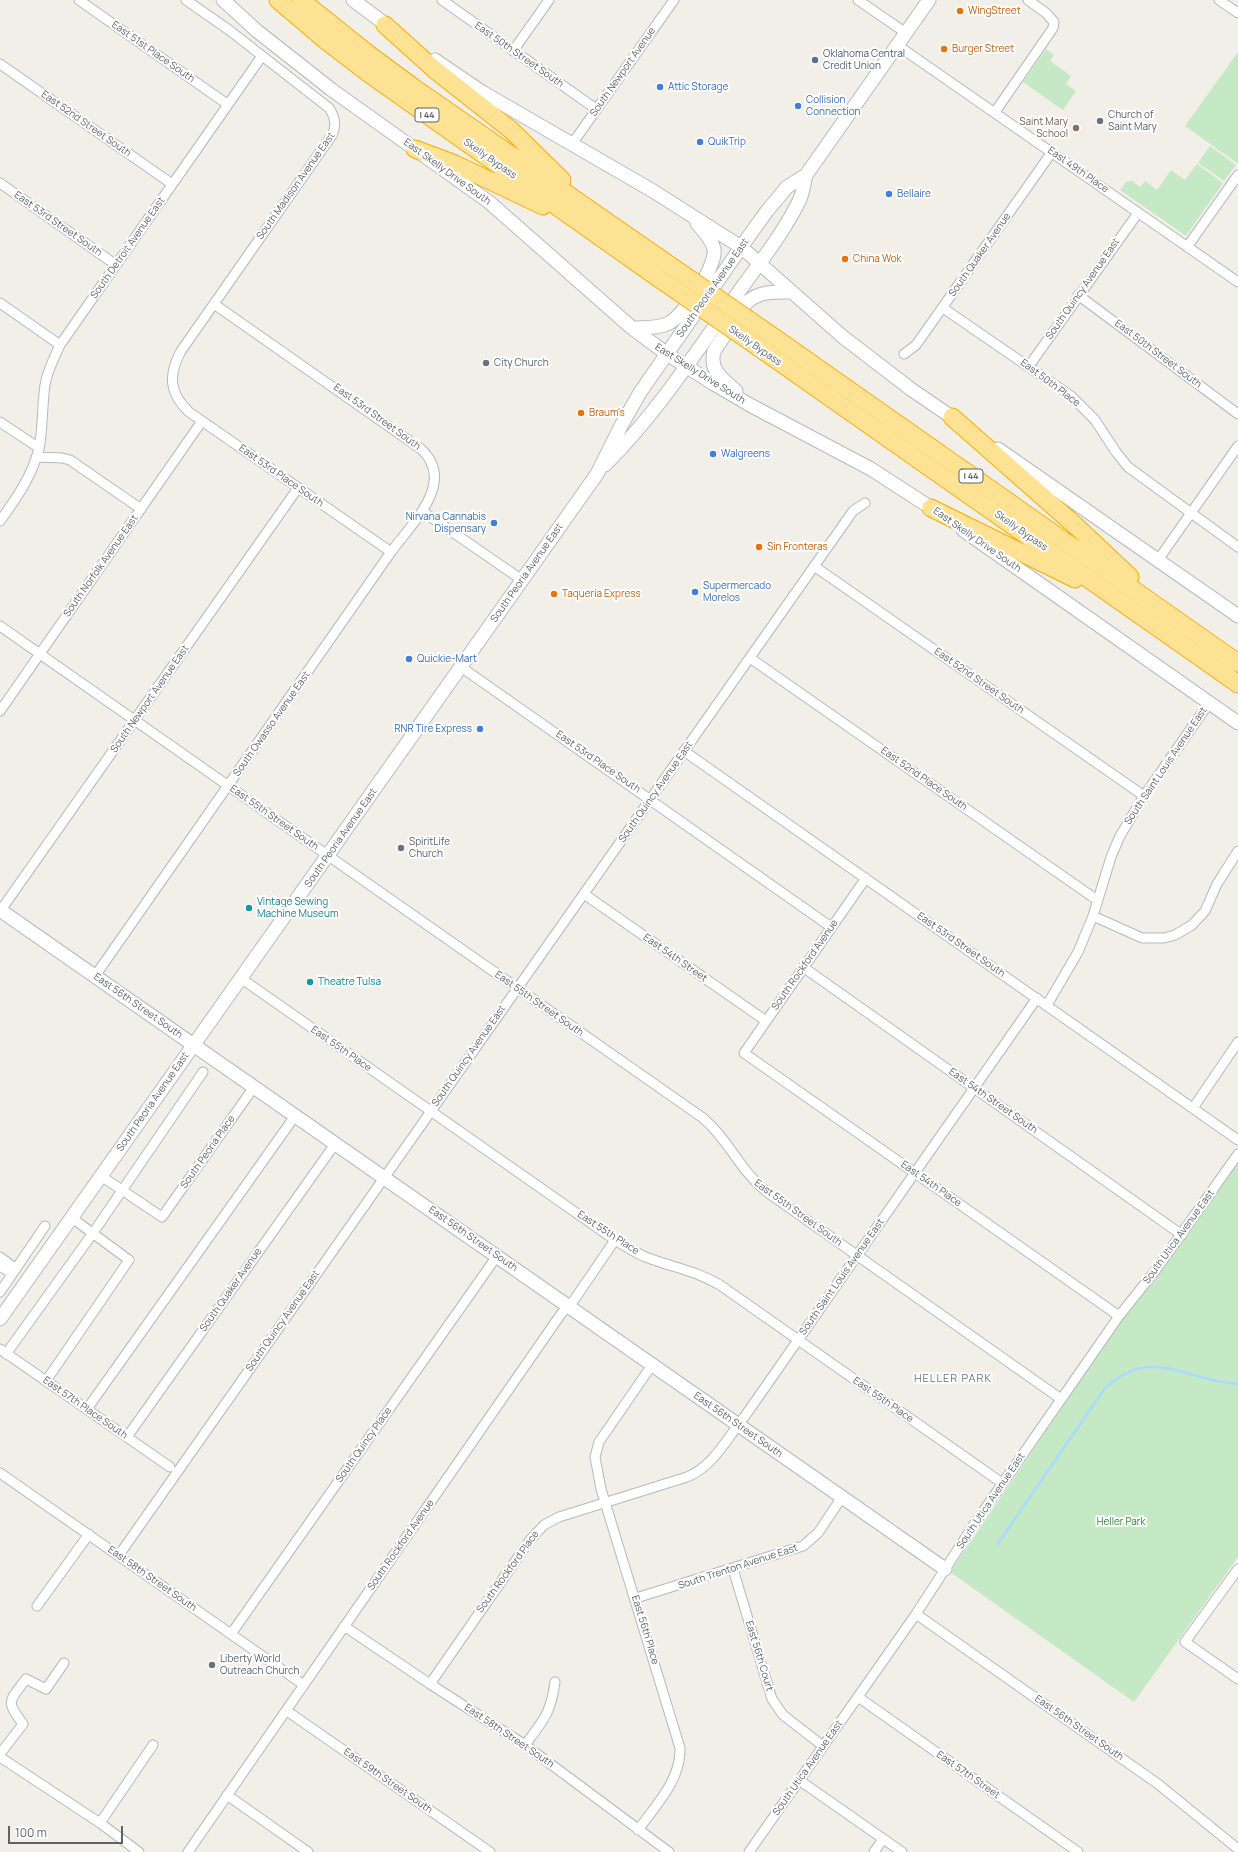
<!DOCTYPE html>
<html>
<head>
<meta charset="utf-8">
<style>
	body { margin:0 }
	#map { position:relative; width:1238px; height:1852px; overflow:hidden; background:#f1efe8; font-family:Manrope,sans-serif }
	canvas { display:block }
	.scale { position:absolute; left:8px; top:1826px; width:115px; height:18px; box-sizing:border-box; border:2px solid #5f6368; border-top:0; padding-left:5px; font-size:12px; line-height:14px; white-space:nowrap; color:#5f6368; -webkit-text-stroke:3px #fff; paint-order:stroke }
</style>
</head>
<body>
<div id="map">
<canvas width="1238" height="1852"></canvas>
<div class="scale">100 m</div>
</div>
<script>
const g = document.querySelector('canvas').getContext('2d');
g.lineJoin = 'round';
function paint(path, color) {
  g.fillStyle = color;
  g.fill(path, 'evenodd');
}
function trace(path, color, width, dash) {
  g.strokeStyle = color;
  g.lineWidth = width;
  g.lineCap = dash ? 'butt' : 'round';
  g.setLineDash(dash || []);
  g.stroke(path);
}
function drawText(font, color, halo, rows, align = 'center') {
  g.font = font + ' Manrope,sans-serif';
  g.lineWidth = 4;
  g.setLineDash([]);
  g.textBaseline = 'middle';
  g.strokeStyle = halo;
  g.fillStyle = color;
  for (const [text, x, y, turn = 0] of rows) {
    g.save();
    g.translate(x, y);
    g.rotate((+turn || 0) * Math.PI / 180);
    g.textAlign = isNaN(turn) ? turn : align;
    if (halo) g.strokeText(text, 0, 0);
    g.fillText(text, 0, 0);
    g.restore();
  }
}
const green = new Path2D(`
	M1046 49 1054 55 1050 61 1071 76 1066 84 1076 91 1063 110 1023 82Z
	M1238 52V162L1237 163 1185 126Z
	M1210 146 1236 165 1224 181 1198 163Z
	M1197 164 1223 183 1186 236 1120 190 1127 181 1129 182 1131 180 1140 187 1145 181 1157 190 1171 170 1185 180Z
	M1238 1162V1557L1134 1702 950 1572 1132 1305 1156 1279Z`);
const stream = new Path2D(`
	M997 1545 1105 1388C1153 1345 1186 1381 1238 1384`);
const street = new Path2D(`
	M79 0 227 104
	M186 0 229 30 329 108C335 117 337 125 332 135L181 351C168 375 169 393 189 412L391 552
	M442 0 596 109
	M858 0 906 33
	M1219 0 1238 13
	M897 45 1238 282
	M513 51 549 0
	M0 64 172 184
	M995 112 1053 28 1054 22 1046 13 1028 0
	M572 144 674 0
	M0 183 116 265
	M1187 247 1238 175
	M1078 295 1238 414
	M0 303 60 345
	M943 308 1071 396 1095 420 1116 452 1128 467 1238 547
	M904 354 916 345 1052 152
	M1029 366 1138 213
	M0 422 39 448
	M36 457 62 458 70 460 141 509
	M422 511 522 580
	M0 521C16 499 32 476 39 449 43 428 42 406 45 385 47 371 54 358 60 345L262 56
	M1158 560 1238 446
	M814 566 1144 796
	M0 626 703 1118C730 1141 739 1170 767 1192L1061 1399
	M750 658 1097 900
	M461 667 831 927
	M0 711 202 421
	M684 751 1238 1140
	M866 878 744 1053 1119 1316
	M584 894 766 1021
	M1 910 298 488
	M1093 916 1142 938H1164L1175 935 1192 925 1205 911 1217 884 1238 851
	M803 967 1182 1235
	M95 976 391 552C412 523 457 482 421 449L214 304
	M242 979 615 1240C627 1247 638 1255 651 1259 676 1268 696 1271 720 1285L1002 1483
	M1047 1005 1078 952 1093 916 1111 857 1120 836 1144 796 1209 703
	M1193 1108 1238 1042
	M101 1176 162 1217 254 1087
	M0 1257 16 1269
	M0 1266 12 1274
	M0 1292 45 1226
	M0 1349 170 1467
	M6 1354 93 1233 203 1072
	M46 1381 129 1260 72 1218
	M87 1409 295 1116
	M127 1437 335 1144
	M0 1473 304 1685
	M119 1555 853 511 865 503
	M733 1569 772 1699 783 1715 823 1746
	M1238 1569 1185 1642 1238 1679
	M636 1598 803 1546 818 1533 842 1497
	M37 1606 89 1534
	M916 1614 1158 1784 1238 1849
	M344 1626 430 1684 525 1745 669 1852
	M231 1634 497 1256
	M430 1684 530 1540 544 1525 559 1517 687 1477C714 1466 727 1438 745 1416L1037 998
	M858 1697 1078 1852
	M287 1711 490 1852
	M525 1745C543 1721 551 1713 555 1682
	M0 1754 23 1724C5 1700 9 1702 26 1679L46 1689 64 1663
	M0 1757 100 1823 139 1852
	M799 1780 902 1852
	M227 1795 308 1852
	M100 1823 153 1745
	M638 1830C656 1805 681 1780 680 1748L601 1489 595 1457 599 1442 652 1365
	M188 1852 561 1314 574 1300 615 1240
	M749 1852 916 1614 973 1526 1119 1316 1155 1271 1238 1154
	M874 1852 883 1839`);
const secondary = new Path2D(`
	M223 0 257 31 332 90 489 202 632 328 667 354 714 384 750 405 871 469 939 513
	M353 0 393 30
	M435 60 482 92 653 191 741 247 843 337 912 390 959 422
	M632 328C644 327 658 329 669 323 684 315 717 266 714 249 712 239 703 231 697 223
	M736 391C722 378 709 371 714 351L747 302C760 291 775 292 792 292
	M998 449 1238 616
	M605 465C655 415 693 357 733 300 756 267 783 235 800 199 803 192 804 183 806 175L929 0
	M963 530 1238 723
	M0 910 945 1569
	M0 1319 597 474 622 424 641 391 749 236 767 211 787 187 806 175`);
const highway = new Path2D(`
	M278 0 325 40 368 73 661 280
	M301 0 367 53 413 87 671 266
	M385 25 435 70 511 130 562 180
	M415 149 455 164 543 206
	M768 333 1238 663
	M758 347 1238 684
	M952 417 1077 527 1130 577
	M931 508 1075 579`);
const highwayBridge = new Path2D(`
	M671 266 768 333
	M661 280 758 347`);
const markers = [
	[960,11,4,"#e8710a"],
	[944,49,4,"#e8710a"],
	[815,60,4,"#5c6f8a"],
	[660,87,4,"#3f7fe0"],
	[798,106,4,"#3f7fe0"],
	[1100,121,4,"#6b7280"],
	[1076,128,4,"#8d6e63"],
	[700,142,4,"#3f7fe0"],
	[889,194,4,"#3f7fe0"],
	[845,259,4,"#e8710a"],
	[486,363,4,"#6b7280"],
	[581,413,4,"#e8710a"],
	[713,454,4,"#3f7fe0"],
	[494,523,4,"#3f7fe0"],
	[759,547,4,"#e8710a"],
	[695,592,4,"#3f7fe0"],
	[554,594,4,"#e8710a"],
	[409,659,4,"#3f7fe0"],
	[480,729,4,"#3f7fe0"],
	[401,848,4,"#6b7280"],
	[249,908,4,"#0f9aa8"],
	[310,982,4,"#0f9aa8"],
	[212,1665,4,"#6b7280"]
];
const shields = [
	[427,115,24],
	[971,476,24]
];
const shieldNames = [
	["I 44",427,115],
	["I 44",971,476]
];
const foodNames = [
	["WingStreet",968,11],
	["Burger Street",952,49],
	["China Wok",853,259],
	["Braum's",589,413],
	["Sin Fronteras",767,547],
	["Taqueria Express",562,594]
];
const streetNames = [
	["East 51st Place South",153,52,35],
	["East 50th Street South",519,55,35],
	["South Newport Avenue",623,72,-55],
	["East 52nd Street South",86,124,35],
	["Skelly Bypass",490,159,35],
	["East 49th Place",1078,170,35],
	["East Skelly Drive South",447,172,36],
	["South Madison Avenue East",296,186,-55],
	["East 53rd Street South",58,224,35],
	["South Detroit Avenue East",128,248,-55],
	["South Quaker Avenue",980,255,-55],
	["South Peoria Avenue East",713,288,-55],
	["South Quincy Avenue East",1083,289,-55],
	["Skelly Bypass",755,346,35],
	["East 50th Street South",1158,354,37],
	["East Skelly Drive South",700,374,32],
	["East 50th Place",1050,383,37],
	["East 53rd Street South",377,417,36],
	["East 53rd Place South",281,476,35],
	["Skelly Bypass",1021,531,35],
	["East Skelly Drive South",977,540,35],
	["South Norfolk Avenue East",101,566,-55],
	["South Peoria Avenue East",527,573,-55],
	["East 52nd Street South",979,681,35],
	["South Newport Avenue East",150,699,-55],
	["South Owasso Avenue East",272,724,-55],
	["East 53rd Place South",598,762,35],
	["South Saint Louis Avenue East",1166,766,-56],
	["East 52nd Place South",924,779,35],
	["South Quincy Avenue East",656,792,-55],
	["East 55th Street South",274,818,35],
	["South Peoria Avenue East",341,838,-55],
	["East 53rd Street South",961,945,35],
	["East 54th Street",675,958,35],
	["South Rockford Avenue",805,965,-55],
	["East 55th Street South",539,1004,35],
	["East 56th Street South",138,1006,35],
	["East 55th Place",341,1049,35],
	["South Quincy Avenue East",469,1056,-55],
	["East 54th Street South",993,1101,35],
	["South Peoria Avenue East",153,1102,-55],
	["South Peoria Place",208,1152,-55],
	["East 54th Place",931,1184,35],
	["East 55th Street South",798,1213,36],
	["East 55th Place",608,1233,33],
	["South Utica Avenue East",1179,1237,-54],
	["East 56th Street South",473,1239,35],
	["South Saint Louis Avenue East",842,1277,-55],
	["South Quaker Avenue",231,1290,-55],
	["South Quincy Avenue East",283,1321,-55],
	["East 55th Place",883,1400,35],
	["East 57th Place South",85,1408,35],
	["East 56th Street South",738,1425,35],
	["South Quincy Place",364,1445,-55],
	["South Utica Avenue East",991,1501,-56],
	["South Rockford Avenue",401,1545,-55],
	["South Trenton Avenue East",738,1567,-18],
	["South Rockford Place",508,1572,-54],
	["East 58th Street South",152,1579,35],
	["East 56th Place",645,1630,73],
	["East 56th Court",759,1656,73],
	["East 56th Street South",1079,1728,35],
	["East 58th Street South",509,1736,34],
	["South Utica Avenue East",808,1768,-55],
	["East 57th Street",968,1775,35],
	["East 59th Street South",388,1781,35]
];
const serviceNames = [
	["Oklahoma Central",823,54],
	["Credit Union",823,66]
];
const shopNames = [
	["Attic Storage",668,87],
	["Collision",806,100],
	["Connection",806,112],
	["QuikTrip",708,142],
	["Bellaire",897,194],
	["Walgreens",721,454],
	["Nirvana Cannabis",486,517,"right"],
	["Dispensary",486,529,"right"],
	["Supermercado",703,586],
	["Morelos",703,598],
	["Quickie-Mart",417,659],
	["RNR Tire Express",472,729,"right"]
];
const worshipNames = [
	["Church of",1108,115],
	["Saint Mary",1108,127],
	["City Church",494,363],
	["SpiritLife",409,842],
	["Church",409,854],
	["Liberty World",220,1659],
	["Outreach Church",220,1671]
];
const educationNames = [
	["Saint Mary",1068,122],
	["School",1068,134]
];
const cultureNames = [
	["Vintage Sewing",257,902],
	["Machine Museum",257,914],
	["Theatre Tulsa",318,982]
];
const parkNames = [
	["Heller Park",1121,1522]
];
const neighbourhoodNames = [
	["HELLER PARK",953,1379]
];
paint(green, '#c5e8c5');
trace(stream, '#aadaff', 2.5);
trace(street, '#b5b8bc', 11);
trace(secondary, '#b6babf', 15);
trace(highway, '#f9ab00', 19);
trace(street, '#fff', 9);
trace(secondary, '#fff', 13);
trace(highway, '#fde293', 17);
trace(highwayBridge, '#f9ab00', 19, []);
trace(highwayBridge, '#fde293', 17);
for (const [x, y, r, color] of markers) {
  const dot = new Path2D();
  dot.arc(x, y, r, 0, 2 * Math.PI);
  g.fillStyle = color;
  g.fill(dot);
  trace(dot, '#fff', 1.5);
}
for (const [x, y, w] of shields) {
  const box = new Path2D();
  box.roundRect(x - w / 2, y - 7, w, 14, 3);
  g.fillStyle = '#fff';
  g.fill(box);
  trace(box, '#5f6368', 1);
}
drawText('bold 9px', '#5f6368', null, shieldNames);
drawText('10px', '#c56008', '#fff', foodNames, 'left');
drawText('10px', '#5f6368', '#fff', streetNames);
drawText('10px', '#4e5e75', '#fff', serviceNames, 'left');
drawText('10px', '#366cbe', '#fff', shopNames, 'left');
drawText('10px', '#5b616d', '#fff', worshipNames, 'left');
drawText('10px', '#785e54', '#fff', educationNames, 'right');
drawText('10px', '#0d838f', '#fff', cultureNames, 'left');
drawText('10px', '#348238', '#fff', parkNames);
g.letterSpacing = '1px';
drawText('11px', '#70757a', '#fff', neighbourhoodNames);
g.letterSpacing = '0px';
</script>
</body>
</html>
